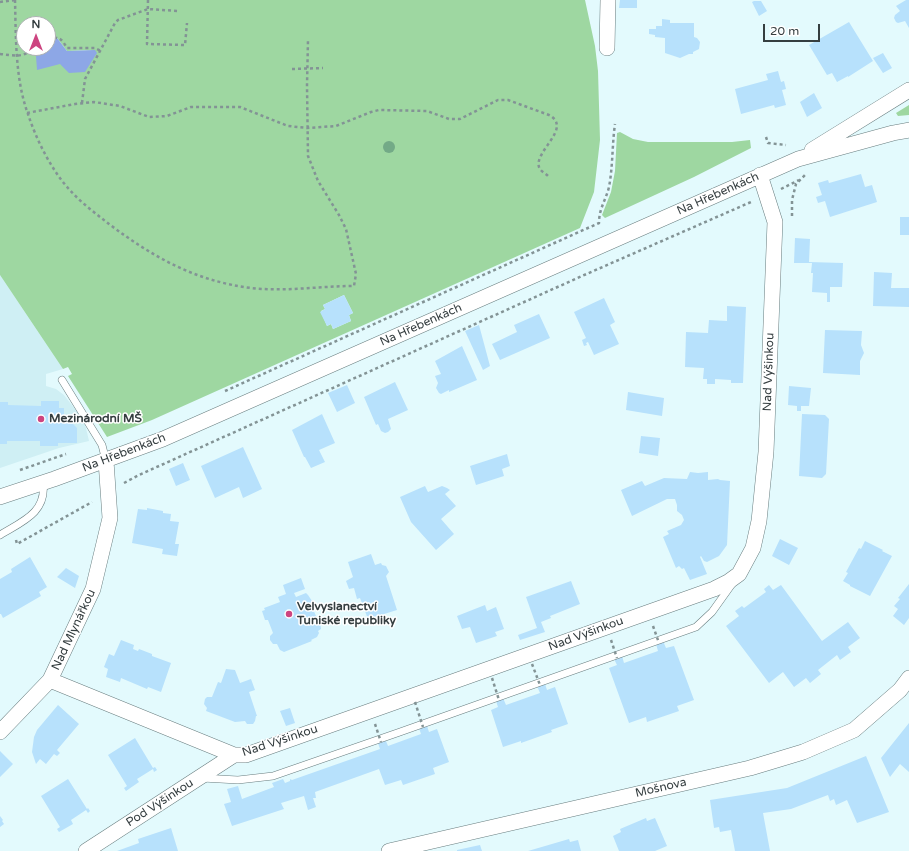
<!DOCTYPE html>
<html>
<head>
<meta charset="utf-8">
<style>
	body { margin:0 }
	#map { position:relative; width:909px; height:851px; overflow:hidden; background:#e3fafd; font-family:"Varela Round",sans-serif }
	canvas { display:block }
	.north { position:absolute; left:16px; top:16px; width:40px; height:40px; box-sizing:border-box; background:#fff; border:1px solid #aeb2b3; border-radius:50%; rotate:0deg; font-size:11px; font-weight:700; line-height:16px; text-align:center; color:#353e40 }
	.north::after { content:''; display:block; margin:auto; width:14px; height:18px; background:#cd4480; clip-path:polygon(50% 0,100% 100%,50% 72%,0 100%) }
	.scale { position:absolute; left:763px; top:24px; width:57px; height:18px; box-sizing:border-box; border:2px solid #353e40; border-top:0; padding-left:5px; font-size:12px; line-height:14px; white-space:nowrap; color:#353e40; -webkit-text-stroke:3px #fff; paint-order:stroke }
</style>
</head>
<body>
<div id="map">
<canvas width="909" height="851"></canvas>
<div class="north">N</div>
<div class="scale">20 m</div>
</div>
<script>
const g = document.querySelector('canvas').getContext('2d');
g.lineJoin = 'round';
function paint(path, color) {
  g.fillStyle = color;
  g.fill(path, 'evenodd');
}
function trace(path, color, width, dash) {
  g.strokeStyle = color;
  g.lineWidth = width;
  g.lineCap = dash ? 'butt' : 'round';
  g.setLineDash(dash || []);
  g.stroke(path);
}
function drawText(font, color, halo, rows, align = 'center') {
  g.font = font + ' "Varela Round",sans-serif';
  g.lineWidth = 3;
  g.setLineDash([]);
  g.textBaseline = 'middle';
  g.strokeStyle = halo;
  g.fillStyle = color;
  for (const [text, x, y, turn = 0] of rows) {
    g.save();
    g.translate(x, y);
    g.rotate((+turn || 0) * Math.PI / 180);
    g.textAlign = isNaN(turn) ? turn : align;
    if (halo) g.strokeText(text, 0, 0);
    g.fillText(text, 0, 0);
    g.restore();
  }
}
const built = new Path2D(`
	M0 275 63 369 46 374V386L56 389 64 395 81 417 86 428 89 441 59 448 0 468Z`);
const green = new Path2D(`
	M0 0H585L595 46 598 71 600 140 594 192 580 228 152 420 107 437 68 376 72 374 68 367 63 369 0 275ZM24 24H48V30H51L67 51 95 50 36 56 39 48H24ZM344 295 353 313 349 315 351 321 333 329 331 324 327 326 321 311 325 309 323 305Z
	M909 105V115L898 116 896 113Z
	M620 132 633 139 648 142H732L750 140 751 148 694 177 605 218 602 215 611 192 615 171 617 133Z`);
const water = new Path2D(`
	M48 30H51L67 51 95 50 97 53 85 72 69 73 60 64 37 70 36 56 39 48H48Z`);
const building = new Path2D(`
	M620 0H637V8H619Z
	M906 0H909V28L905 21 898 23 896 22 894 18 895 15 900 11 896 6Z
	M754 1H761L767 11 759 16 752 2Z
	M662 19 670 20V23H694V37L697 38 700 42 699 49 693 52V54H689L680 58 665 53V38L655 37V35L649 34V29H656V26H662Z
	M849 22 873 61 848 77V76L837 82 832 73 827 75 809 45Z
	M883 53 892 68 883 73 873 58Z
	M778 71 781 82 784 81 786 89 782 90 786 105 775 108 774 105 741 114 735 89 768 80 766 74Z
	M814 93 822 108 807 117 800 102Z
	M861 174 865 187 872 185 877 202 830 217 825 201 818 203 816 197 822 195 818 183 828 180 829 183Z
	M900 217H909V235H900Z
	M795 238 810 239 809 262 843 263 842 287H830V302H827V293L812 292 813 273H811L812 263H794Z
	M874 272 892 273 891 288H909V307L873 306Z
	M344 295 353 313 349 315 351 321 333 329 331 324 327 326 320 312 325 309 323 305Z
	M604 298 615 322 610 325 619 344 594 355 588 342 586 343 587 345 584 346 582 340 586 338 574 312Z
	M727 306 746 307 743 383H731V380L715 379V384H707V379H703L704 368 685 367 686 332 708 333 709 320 727 321Z
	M539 314 550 338 500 360 492 344 517 332 514 325Z
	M479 325 490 366 483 370 465 331Z
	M825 330 862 331 861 345 864 353 860 361V375L823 373Z
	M462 346 477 380 449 392V390L441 394 439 393 436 388 438 383 435 376 441 374 435 361Z
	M395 382 408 410 388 419 391 429 388 432 385 433 381 431 378 424 376 425 364 397Z
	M347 385 355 403 337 412 328 393Z
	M789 386 811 388 809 406H801V411H797V406L788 405Z
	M628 392 664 398 662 416 626 410Z
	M41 401H59V408H64V415H72L71 422 77 428V443H58V446H40V441H7V444H0V402H8V405L41 406Z
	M322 414 335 443 319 450 325 462 311 468 305 457H304L292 430Z
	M802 414 825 415 829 419 826 474 822 478 799 476Z
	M641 436 660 438 658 456 639 453Z
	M243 447 262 489 243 498 239 487 215 498 201 466Z
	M507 454 510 466 502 469 504 476 476 485 470 466Z
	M183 463 190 480 176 486 169 469Z
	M690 472 698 473 708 472V480L718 479 720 480 730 481 727 545 719 556 707 562 704 561 701 556 700 557 707 574 690 580 684 568 682 569 679 566 676 568 663 537 669 534 667 531 681 525 684 520 682 515 677 511V505L675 499H667L632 516 621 490 642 481 645 486 664 478 687 479Z
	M425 486 428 492 442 486 447 488 450 490 445 494 456 506 441 519 454 534 436 550 411 522 400 497Z
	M147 508 163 511V513L171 514 170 521 179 522 175 544H179L177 556 162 554 163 549 132 543 138 509 147 510Z
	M780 539 798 548 789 565 772 556Z
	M865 541 883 550 882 551 892 556 870 596 850 586V585L843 581 848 573 846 572 859 548 861 549Z
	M371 554 375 565 381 563 382 565 386 566 389 572 386 576 397 610 368 619 360 598 357 599 354 588 349 589 346 581 353 577 348 562Z
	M30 557 47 587 39 592 41 596 3 618 1 614H0V579L12 572 11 569Z
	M66 568 79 576 75 588 57 577Z
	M301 578 305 589 294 593 296 597 306 593 308 595 312 601V607L316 616 320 621 321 629 318 631 319 633 317 637 311 640 312 641 284 652 280 650 277 644H273L270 640V636L273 633 268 620H265L262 611 265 610 264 608 280 602 278 597 286 594 283 585Z
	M571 581 580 604 550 616 551 618 541 622 545 632 520 640 518 635 537 628 526 597Z
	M909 584V618L904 625 893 616 898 609 894 606 900 599 898 598Z
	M769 585 773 590 781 585 822 641 848 622 860 638 848 647 851 652 840 660 837 655 818 670 821 674 810 683 806 678 794 687 783 672 769 683 726 626 739 616 735 611 742 606 744 608 766 592 764 589Z
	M485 605 487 611 496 607 504 629 495 632 497 636 476 643 470 627 462 629 457 616Z
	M121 640 134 645 133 649 138 651 139 649 152 654V656L171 663 161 692 148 687 147 689 121 678 120 682 106 677 108 669 104 667 109 654 114 656Z
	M663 641 666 648 674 646 694 700 677 706 679 711 647 722 646 717 629 723 609 668 617 665 614 659 622 656 624 663 658 651 656 644Z
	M226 669 235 670 240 683 251 679 255 690 249 692 257 716H256L255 721 253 724H247L245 721 235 722 206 711 207 708 204 704 205 699 207 697H212L218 682 221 683Z
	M545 684 547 690 555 687 568 724 551 730 552 732 521 743V741L503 747 491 710 498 707 496 701 503 698 506 705 540 693 537 686Z
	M58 705 79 724 57 750 60 753 57 756 54 754 46 764 40 759 36 764 32 752 34 737 37 730Z
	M290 708 295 723 286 726 280 711Z
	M909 723V772L900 764 890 777 881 758Z
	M427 726 429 732 437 729 449 762 433 768 435 774 403 785 401 780 385 785 379 769 315 792 316 798H313L316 807 308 810 304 796 281 803 284 809 232 826 224 804 231 802 227 789 238 786 242 799 274 787 272 783 283 779 285 783 290 781V779L292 780 380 749 378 743 386 741 388 746 421 734 419 728Z
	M135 738 153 768 155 767 157 770 154 772 153 769 137 779 139 782 126 791 124 788 127 786 108 755Z
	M0 751 13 764 0 777Z
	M866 756 889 812 857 823 847 800 836 805 834 799 830 801 828 795 791 809 763 813 770 851H735L731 830 720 832 719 827 714 828 710 800 787 788Z
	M68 779 87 809 88 808 90 811 88 813 86 810 71 820 73 824 59 832 57 829 60 827 41 796Z
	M0 816 3 820 2 821 4 824 0 827Z
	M646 818 647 821 655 818 667 846 655 851H619L613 836 621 832 620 829Z
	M171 828 178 851H117L139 843 138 839Z
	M569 839 570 842 578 840 581 851H528Z
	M480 845 482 851H457V850Z`);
const path = new Path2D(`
	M15 0C16 37 15 79 28 114 36 139 51 169 68 188 80 202 95 213 109 224 153 257 195 281 251 288 285 292 319 286 354 286L356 274 346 229 339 215 318 181 308 156 307 85 308 40
	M148 0 147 44 185 45 187 23
	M0 2 15 0
	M48 38C60 37 61 38 67 48H95L101 51
	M0 54C12 55 24 59 32 48
	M292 69 323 68
	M82 103 85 79 115 23 118 20 148 9 178 11
	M27 113 75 104 94 102 120 106 149 117 167 116 191 107H240L288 126 307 128 336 126 371 112 379 110 427 111 449 119H460L498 100H508L549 115C573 128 534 151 539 167 540 171 545 173 548 176
	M766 137 768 143 786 145
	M781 189 799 180
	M792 216V200L796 184 805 175
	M225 391 599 223C599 208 606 200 609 187 613 166 612 145 615 124
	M20 470 66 454
	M124 483 139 475 582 276 751 202
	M16 540 17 544 92 502`);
const service = new Path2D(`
	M62 380 102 445 106 461
	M0 535C21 522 47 513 43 483
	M202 778 238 780 273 776 400 732 696 627 712 612 732 584`);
const minor = new Path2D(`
	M607 48 608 0
	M812 150 909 90
	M0 497 54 479 163 439 798 159 893 133 909 130
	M50 680 234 755H246L714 589 728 582 739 574 753 548 759 521 766 452 775 222 760 175
	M0 732 50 680 93 589 110 518 106 461
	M86 851 234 755
	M389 851 750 768 803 752 854 730 900 690 909 678`);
const pathBridge = new Path2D(`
	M653 626 659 643
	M611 640 617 658
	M532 664 540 685
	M492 678 499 700
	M415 702 423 727
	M375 724 381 742`);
const trees = [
	[389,147]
];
const markers = [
	[41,419,4,"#cd4480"],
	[289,614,4,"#cd4480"]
];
const streetNames = [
	["Na Hřebenkách",718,194,-24],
	["Na Hřebenkách",421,325,-24],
	["Nad Výšinkou",769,372,-88],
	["Na Hřebenkách",124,453,-21],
	["Nad Mlynářkou",74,630,-65],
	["Nad Výšinkou",586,634,-20],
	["Nad Výšinkou",280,741,-18],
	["Mošnova",661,788,-13],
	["Pod Výšinkou",160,803,-33]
];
const poiNames = [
	["Mezinárodní MŠ",49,419],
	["Velvyslanectví",297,607],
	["Tuniské republiky",297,621]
];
paint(built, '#cfeff4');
paint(green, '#9ed7a1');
paint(water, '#8da7e6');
paint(building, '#b7e1fc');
trace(service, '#687d7f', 8);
trace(minor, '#687d7f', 16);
trace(path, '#839395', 2.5, [3, 3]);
trace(service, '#fff', 7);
trace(minor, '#fff', 15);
trace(pathBridge, '#839395', 2.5, [3, 3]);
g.fillStyle = '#73aa87';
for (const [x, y] of trees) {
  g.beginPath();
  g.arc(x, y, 6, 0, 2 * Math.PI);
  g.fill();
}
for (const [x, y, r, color] of markers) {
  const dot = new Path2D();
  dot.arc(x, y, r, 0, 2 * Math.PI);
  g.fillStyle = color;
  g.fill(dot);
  trace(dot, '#fff', 1.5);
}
drawText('12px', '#353e40', '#fff', streetNames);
drawText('bold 12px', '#353e40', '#fff', poiNames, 'left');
</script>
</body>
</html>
